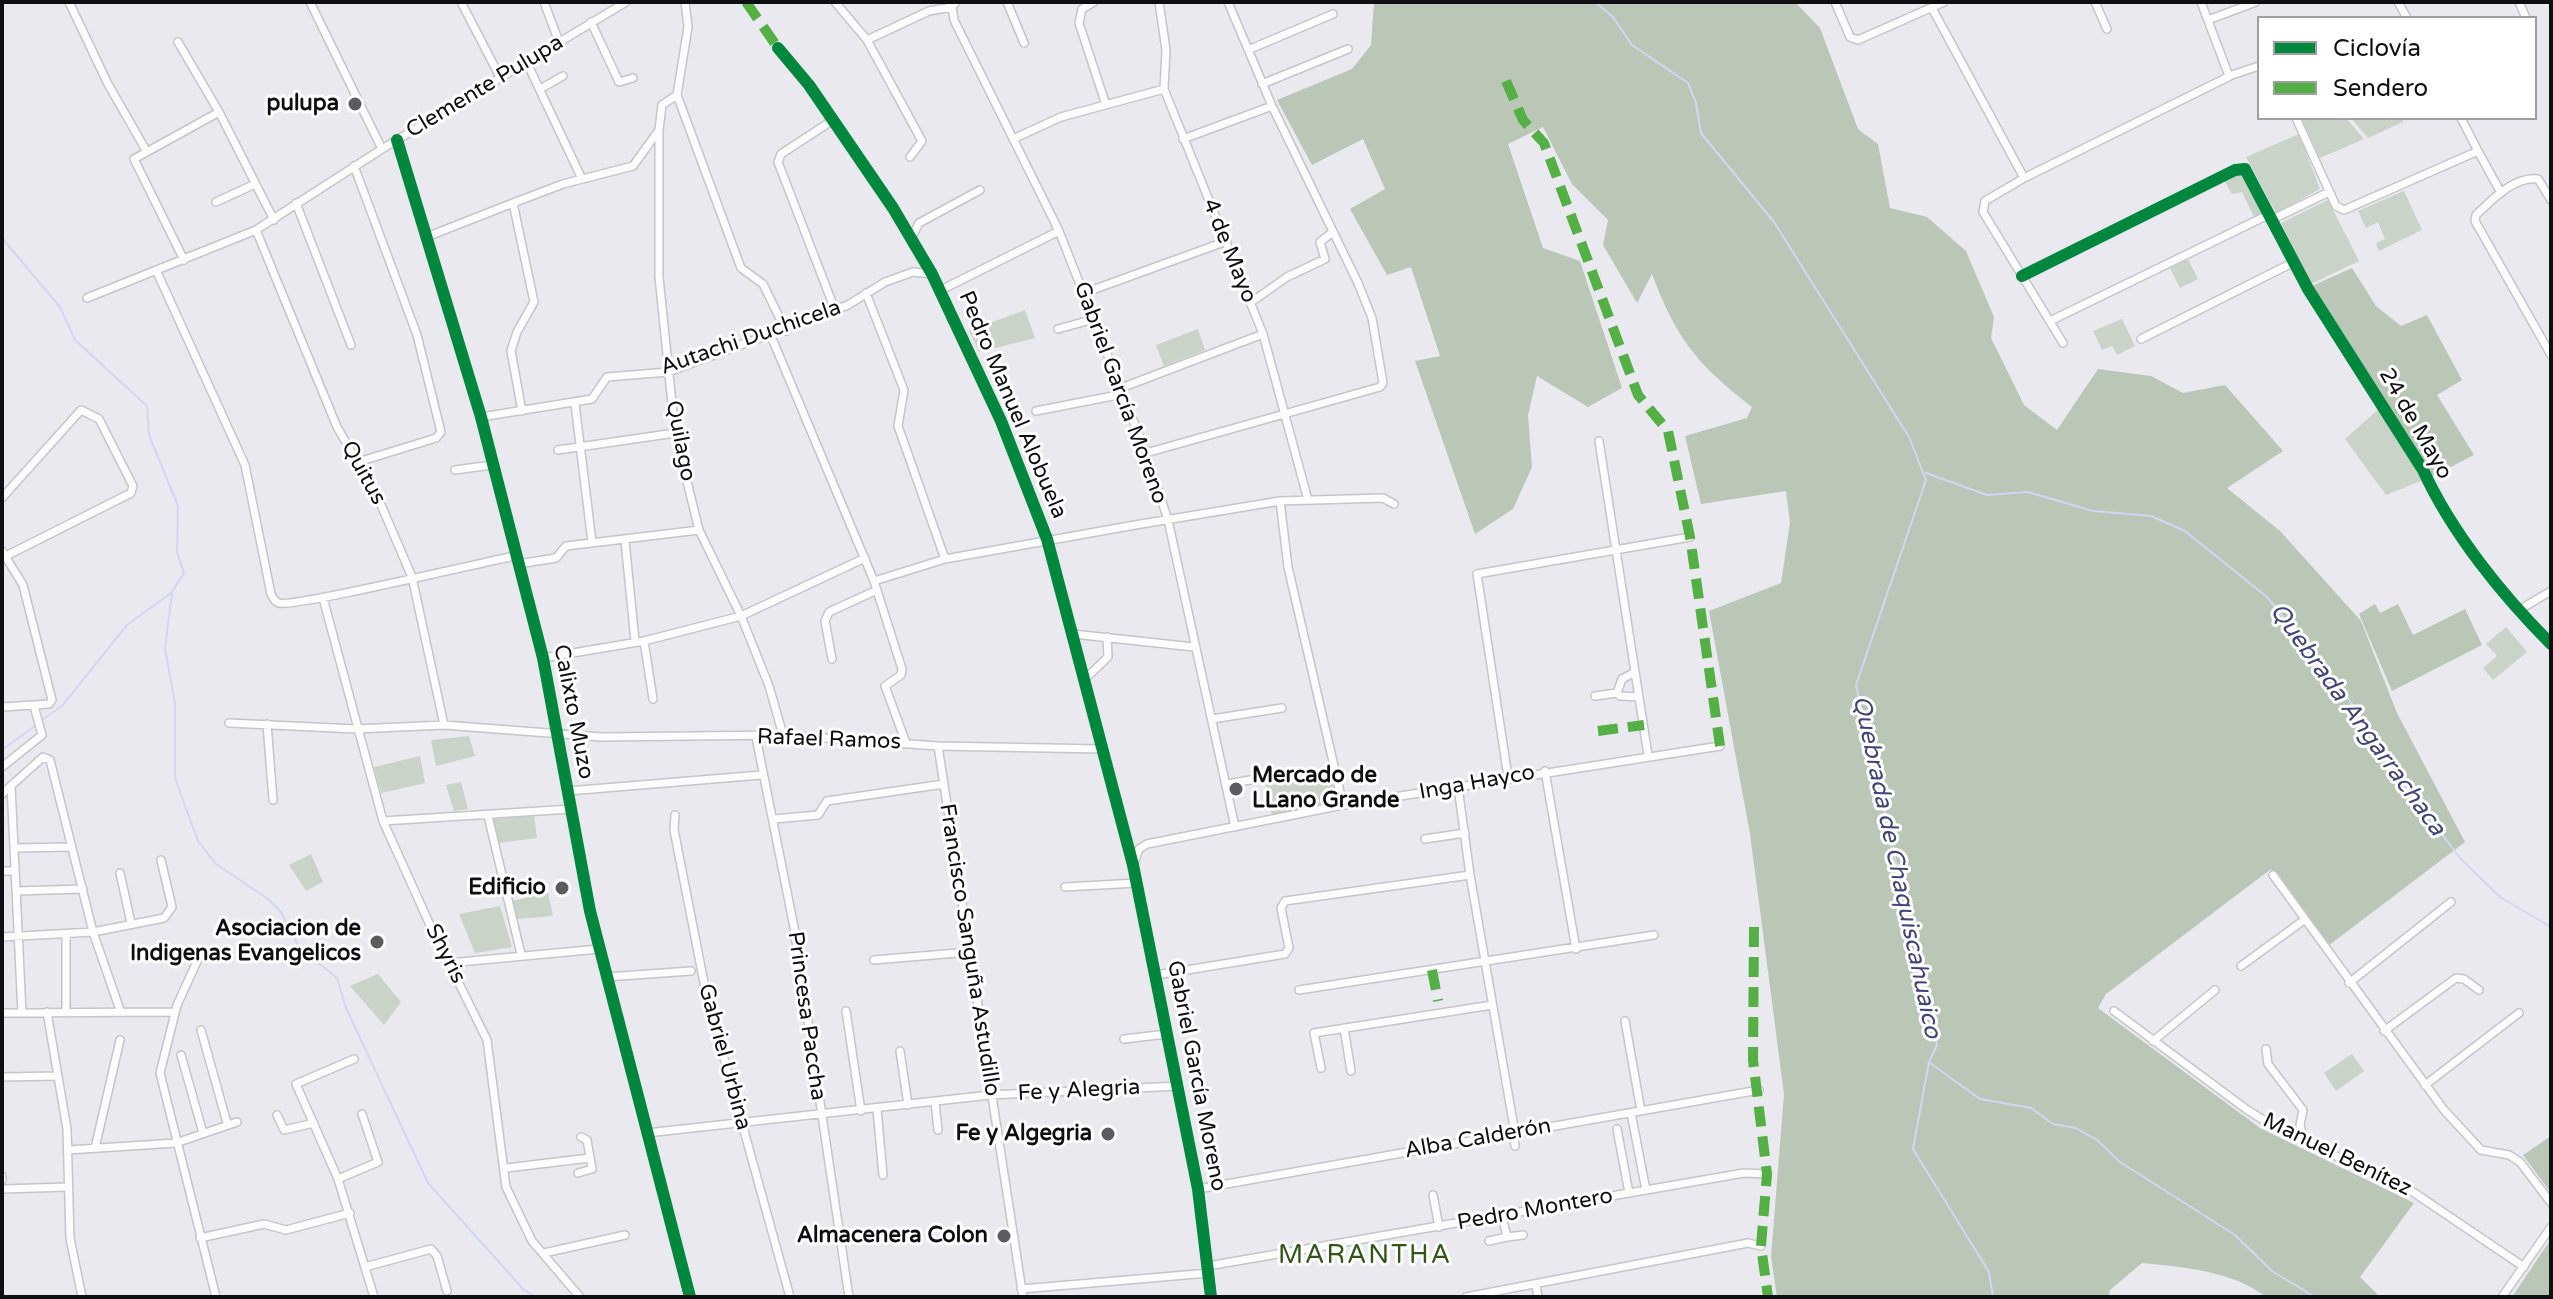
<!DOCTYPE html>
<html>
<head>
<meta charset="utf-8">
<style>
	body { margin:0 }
	#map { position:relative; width:2553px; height:1299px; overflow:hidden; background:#e9e9ef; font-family:"Varela Round",sans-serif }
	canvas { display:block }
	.frame { position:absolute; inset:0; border:4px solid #0f0f13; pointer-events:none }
	.legend { position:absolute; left:2257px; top:16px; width:280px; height:104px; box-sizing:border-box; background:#fff; border:2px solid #9f9fa1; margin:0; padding:10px 14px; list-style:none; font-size:24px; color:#0f0f13 }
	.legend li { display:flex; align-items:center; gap:16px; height:40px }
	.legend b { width:40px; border:2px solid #9f9fa1 }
</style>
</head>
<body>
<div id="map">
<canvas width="2553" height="1299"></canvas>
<div class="frame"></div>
<ul class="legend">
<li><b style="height:10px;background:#00873e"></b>Ciclovía</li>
<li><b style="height:10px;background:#54b044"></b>Sendero</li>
</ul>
</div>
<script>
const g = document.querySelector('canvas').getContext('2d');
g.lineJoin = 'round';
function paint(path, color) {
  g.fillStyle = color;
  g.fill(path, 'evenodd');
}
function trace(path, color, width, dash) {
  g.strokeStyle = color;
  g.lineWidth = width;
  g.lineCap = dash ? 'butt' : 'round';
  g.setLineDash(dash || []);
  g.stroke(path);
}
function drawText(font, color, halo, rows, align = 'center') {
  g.font = font + ' "Varela Round",sans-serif';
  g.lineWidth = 6;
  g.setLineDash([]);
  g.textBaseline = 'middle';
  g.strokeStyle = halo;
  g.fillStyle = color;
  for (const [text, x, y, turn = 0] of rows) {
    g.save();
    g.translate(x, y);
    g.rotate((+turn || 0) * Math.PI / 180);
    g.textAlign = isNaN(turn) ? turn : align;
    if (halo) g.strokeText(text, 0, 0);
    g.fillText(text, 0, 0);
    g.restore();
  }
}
const green = new Path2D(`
	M2301 118H2346L2364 139 2320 158Z
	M2351 118H2402L2403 122 2368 138Z
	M2299 134 2320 189 2276 213 2246 157Z
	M2242 172 2251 181 2267 212 2255 219 2242 192 2232 194 2224 180Z
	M2404 191 2422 230 2379 251 2376 243 2385 239 2378 222 2366 228 2358 211Z
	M2328 200 2359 261 2311 284 2281 223Z
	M2188 259 2198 279 2180 288 2170 268Z
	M1025 310 1035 338 979 352 969 331Z
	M2122 319 2135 346 2117 355 2112 346 2102 350 2093 331Z
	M1198 329 1205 350 1164 366 1156 345Z
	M2381 407 2423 480 2386 495 2345 439Z
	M2506 627 2527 652 2493 680 2483 668 2497 656 2486 644Z
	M469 736 475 756 436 766 431 740Z
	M420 756 425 783 381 793 374 767Z
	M1331 766 1340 802 1272 816 1265 781Z
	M461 782 468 809 454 811 446 785Z
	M534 816 537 838 498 843 493 819Z
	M311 854 323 882 306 891 289 865Z
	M548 893 553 916 517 919 512 901Z
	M500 906 512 947 475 953 459 914Z
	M378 974 401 1002 384 1025 350 986Z
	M2352 1054 2364 1071 2336 1091 2324 1073Z`);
const forest = new Path2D(`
	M1374 2H1795L1820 28 1858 129 1878 144 1890 208 1927 217 1966 251 1994 317 1991 338 2024 405 2057 430 2098 369 2151 376 2183 393 2225 385 2283 451 2227 488 2280 531 2361 621 2397 713 2465 842 2328 946 2271 869 2106 994 2098 1008 2260 1128 2414 1203 2360 1277 2380 1297H2266C2233 1271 2183 1267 2142 1263L2110 1290 2109 1297H1777L1771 1257 1784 1094 1750 834 1709 611 1781 583 1790 523 1786 491 1701 504 1685 436 1747 418 1752 407C1697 364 1677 340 1652 274L1637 303 1603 245 1608 220 1572 184 1543 127 1508 144 1543 248 1580 261 1622 388 1588 407 1537 376 1528 415 1532 467 1513 509 1475 534 1415 361 1440 356 1411 267 1387 275 1350 209 1385 189 1363 139 1312 165 1277 100 1352 69 1371 45Z
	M2352 268 2376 306 2401 326 2427 315 2462 380 2437 395 2474 455 2431 477 2312 286Z
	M2375 604 2380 613 2398 604 2413 635 2465 609 2482 645 2392 691 2359 614Z
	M2551 1136V1193L2523 1155Z
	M2551 1239V1297H2512Z`);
const stream = new Path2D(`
	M1595 2 1613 17 1632 45 1688 83 1696 103 1701 133 1774 222 1909 437 1926 480 1856 685 1937 1045 1929 1062 1913 1149 1989 1272 1993 1297
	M2 238 60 307 75 340 147 406 149 435 178 506 177 552 184 573 172 592 165 649 175 703V778L198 841 216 864 268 899 281 912 299 947 337 978 346 1008 428 1183 524 1290 536 1297
	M1926 473 1987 495 2028 492 2093 511 2151 516 2185 531 2267 597 2345 694 2368 727 2377 749 2460 858 2500 897 2551 927
	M42 720 62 706 127 625 171 593
	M2 750 36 725
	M1930 1063 1980 1099 2031 1108 2053 1124 2076 1128 2097 1140 2120 1162 2235 1235 2272 1271 2315 1297`);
const minor = new Path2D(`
	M69 2 108 84 147 152
	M310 2 382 149
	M461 2 501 79
	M544 2 559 42
	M835 2 867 40 922 141 910 157
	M956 2 952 7 954 20 1059 231 1146 453 1168 520 1235 827
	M1007 2 1024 43
	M1094 2 1082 9 1079 23 1106 105
	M1159 2 1166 50 1164 89 1263 334 1308 500
	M1835 2 1850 37 1858 40 1944 2
	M2095 2 2107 29
	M2201 2 2229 76 2259 66
	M2398 2 2407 18
	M2519 2 2526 18
	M1932 8 2024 178
	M2208 20 2256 2
	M591 22 619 82 633 78
	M867 40 929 11 952 7
	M178 42 219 112 274 220
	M778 48 809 85 893 208 932 274 1001 421 1047 539 1133 865 1198 1189 1211 1297
	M1248 50 1333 14
	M527 63 582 179
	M1262 84 1348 49
	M540 89 563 76
	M677 95 741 268 763 284 786 331
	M677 95 688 27 685 2
	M2296 118 2336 206 2344 210 2478 151 2461 118
	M833 120 781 154 778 162 835 310
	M659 130V277L675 433 699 530 741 616 769 686 783 735
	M1013 139 1061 117 1164 89
	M1183 139 1272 106
	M397 140 481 417 543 658 590 911 690 1297
	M2478 151 2501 193
	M354 166 417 335 441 432 436 438 358 462
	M2551 200 2538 179C2514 176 2492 200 2476 215L2475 221 2551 355
	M216 202 255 184
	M296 203 351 345
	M513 203 563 184 633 166 659 130 662 105 677 95
	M2273 219 2329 192
	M256 230 337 427 378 498 412 577 444 725
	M429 236 513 203 534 302 517 332 511 351 522 411
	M912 237 919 223 980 190
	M184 260 134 159 219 112
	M156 270 245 465 271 594C273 598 274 601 279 603 292 608 484 562 515 556
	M2022 276 2235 170 2245 169 2308 289 2423 470C2452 533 2502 595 2551 644
	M941 290 1059 231
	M866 293 904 390 898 426 945 559
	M1084 293 1227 241
	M87 298 256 230 382 149 626 2
	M1250 303 1287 277 1325 259 1320 242 1333 232
	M2050 321 2270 214
	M1058 329 1094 319
	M771 336 874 581 902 669 901 675 885 686 906 743
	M2141 339 2294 262
	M2063 343 1983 212 1985 201 2024 178 2230 76
	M1121 388 1263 334
	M575 404 592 542
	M1036 411 1123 394
	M481 417 592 399 607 377 668 372 848 305 885 282 913 272 932 274
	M1599 441 1648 755
	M558 450 675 433
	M1146 453 1380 387 1383 383 1372 318 1358 283 1272 106 1228 2
	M455 470 492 465
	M2 498 81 410 99 419 133 486 131 493 2 558
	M1280 501 1288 567 1343 805
	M625 541 635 641
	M2 551 23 585 52 700 49 704 2 707
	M518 564 556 558 566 546 699 530
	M874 581 945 559 1135 525 1280 501 1383 498 1394 504
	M323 598 383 821 430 925 487 1040 506 1187 532 1241 580 1297
	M2519 610 2551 591
	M1073 634 1194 647
	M644 641 653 699
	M543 658 644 641 741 616 865 558
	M832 659 825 621 829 612 877 590
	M1085 679 1108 657 1107 637
	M1617 693 1620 696 1639 697
	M1595 696 1617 693 1622 679 1635 672
	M1212 719 1282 708
	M229 723 356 729 444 725 601 737 783 735 938 746 1101 749
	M267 724 273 800
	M756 737 794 927 849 1297
	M938 746 1023 1297
	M2 767 42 735 34 706
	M1545 771 1576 949
	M1508 777 1477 574 1690 537
	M1227 784 1290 773
	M11 786 22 1013
	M1458 787 1470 875 1515 1133
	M568 791 761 775
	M2 794 43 757 50 760 93 932 120 1010
	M675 815 674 830 706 993 790 1297
	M488 816 521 954
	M774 819 818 815 827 801 944 784
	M383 821 571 809
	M1425 839 1465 833
	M16 848 71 847
	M1134 863 1139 849 1147 844 1343 805 1720 746
	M2 871H15
	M120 873 131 923
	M2273 875 2444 1110 2481 1150 2509 1155 2520 1162 2551 1203
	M1065 887 1136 883
	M17 891 83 889
	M66 935V1012
	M2 937 93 932 164 918 172 907 161 860
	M200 955 177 1005 160 1073 216 1297
	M874 960 969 952
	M449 963 599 949
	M2241 966 2304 920
	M1156 975 1285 954 1289 948 1281 908 1285 901 1470 875
	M606 977 691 971
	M2349 983 2451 902
	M1299 990 1654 935
	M846 1011 861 1111
	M2114 1011 2246 1109 2276 1128 2413 1192 2524 1267
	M47 1012 67 1129 70 1238 82 1297
	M2 1013 174 1012
	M1625 1021 1641 1111
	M1344 1028 1351 1071
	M201 1030 227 1123
	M2384 1031 2456 978 2464 979 2479 990
	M1124 1039 1167 1034
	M2153 1041 2215 990
	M2266 1049 2268 1064 2303 1110 2300 1125 2303 1139
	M900 1051 908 1105
	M181 1055 203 1133
	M354 1059 296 1084 338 1179 374 1297
	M1321 1068 1314 1033 1492 1005
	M2 1077 58 1076
	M2425 1085 2519 1013
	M935 1102 938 1130
	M877 1109 883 1175
	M1631 1113 1646 1190
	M277 1115 284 1130 314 1123
	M1617 1129 1629 1193
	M647 1133 990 1095 1178 1086
	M1513 1133 1515 1146
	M95 1148 120 1040
	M68 1150 176 1143 237 1122
	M506 1168 590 1158
	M578 1173 592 1169 587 1140 581 1137
	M2 1176V1180
	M338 1179 378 1162 362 1114
	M2 1189 68 1187
	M1198 1189 1759 1090
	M1433 1195 1439 1227
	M1507 1237 1523 1235
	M200 1238 264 1224 286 1230 350 1213
	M1489 1241 1507 1237 1502 1216
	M544 1253 625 1235
	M1208 1266 1744 1173 1767 1174
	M365 1267 431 1249 437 1256 447 1291
	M1536 1285 1538 1297
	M1021 1289 1209 1273
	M1466 1297 1748 1243 1761 1246
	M2502 1297 2551 1227`);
const quiet = new Path2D(`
	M746 2 778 48
	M1506 81 1523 120 1544 143 1638 395 1668 431 1690 537 1720 746
	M1598 731 1644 725
	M1754 927 1753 1060 1767 1174 1761 1246 1768 1297
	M1432 970 1438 1001`);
const cycleway = new Path2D(`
	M778 48 809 85 893 208 932 274 1001 421 1047 539 1133 865 1198 1189 1211 1297
	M397 140 481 417 543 658 590 911 690 1297
	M2022 276 2235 170 2245 169 2308 289 2423 470C2452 533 2502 595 2551 644`);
const markers = [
	[355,104,8,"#5b5b60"],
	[1236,789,8,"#5b5b60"],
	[562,888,8,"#5b5b60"],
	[377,942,8,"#5b5b60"],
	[1108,1134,8,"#5b5b60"],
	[1004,1236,8,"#5b5b60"]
];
const streetNames = [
	["Clemente Pulupa",485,87,-31],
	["4 de Mayo",1229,251,68],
	["Autachi Duchicela",751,338,-19],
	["Gabriel García Moreno",1120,393,70],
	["Pedro Manuel Alobuela",1012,405,67],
	["24 de Mayo",2415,424,60],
	["Quilago",680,441,79],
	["Quitus",363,473,61],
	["Calixto Muzo",573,712,79],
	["Rafael Ramos",829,740,2],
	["Inga Hayco",1477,783,-10],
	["Francisco Sanguña Astudillo",969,950,81],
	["Shyris",445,954,63],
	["Princesa Paccha",806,1016,82],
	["Gabriel Urbina",724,1057,75],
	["Gabriel García Moreno",1196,1076,79],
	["Fe y Alegria",1079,1091,-3],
	["Alba Calderón",1478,1139,-10],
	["Manuel Benítez",2337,1155,26],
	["Pedro Montero",1535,1210,-10]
];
const poiNames = [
	["pulupa",339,104],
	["Mercado de",1252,776,"left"],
	["LLano Grande",1252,801,"left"],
	["Edificio",546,888],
	["Asociacion de",361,929],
	["Indigenas Evangelicos",361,954],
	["Fe y Algegria",1092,1134],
	["Almacenera Colon",988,1236]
];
const waterNames = [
	["Quebrada Angarrachaca",2357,720,54],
	["Quebrada de Chaquiscahuaico",1896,867,78]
];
const quarterNames = [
	["MARANTHA",1365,1256]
];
paint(green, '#cad3c8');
paint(forest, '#bac7b6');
trace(stream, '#d2d6f5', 2);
trace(minor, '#c5c5ca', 10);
trace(minor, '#fcfcfd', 7);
trace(quiet, '#54b044', 10, [20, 10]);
trace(cycleway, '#00873e', 12);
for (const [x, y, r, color] of markers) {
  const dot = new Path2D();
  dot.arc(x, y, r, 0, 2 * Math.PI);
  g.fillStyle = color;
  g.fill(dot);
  trace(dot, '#fff', 3);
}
drawText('22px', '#0f0f13', '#fff', streetNames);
drawText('bold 22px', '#0f0f13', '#fff', poiNames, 'right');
drawText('italic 24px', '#414478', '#fff', waterNames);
g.letterSpacing = '2px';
drawText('26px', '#325617', '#fff', quarterNames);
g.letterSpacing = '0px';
</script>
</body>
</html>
